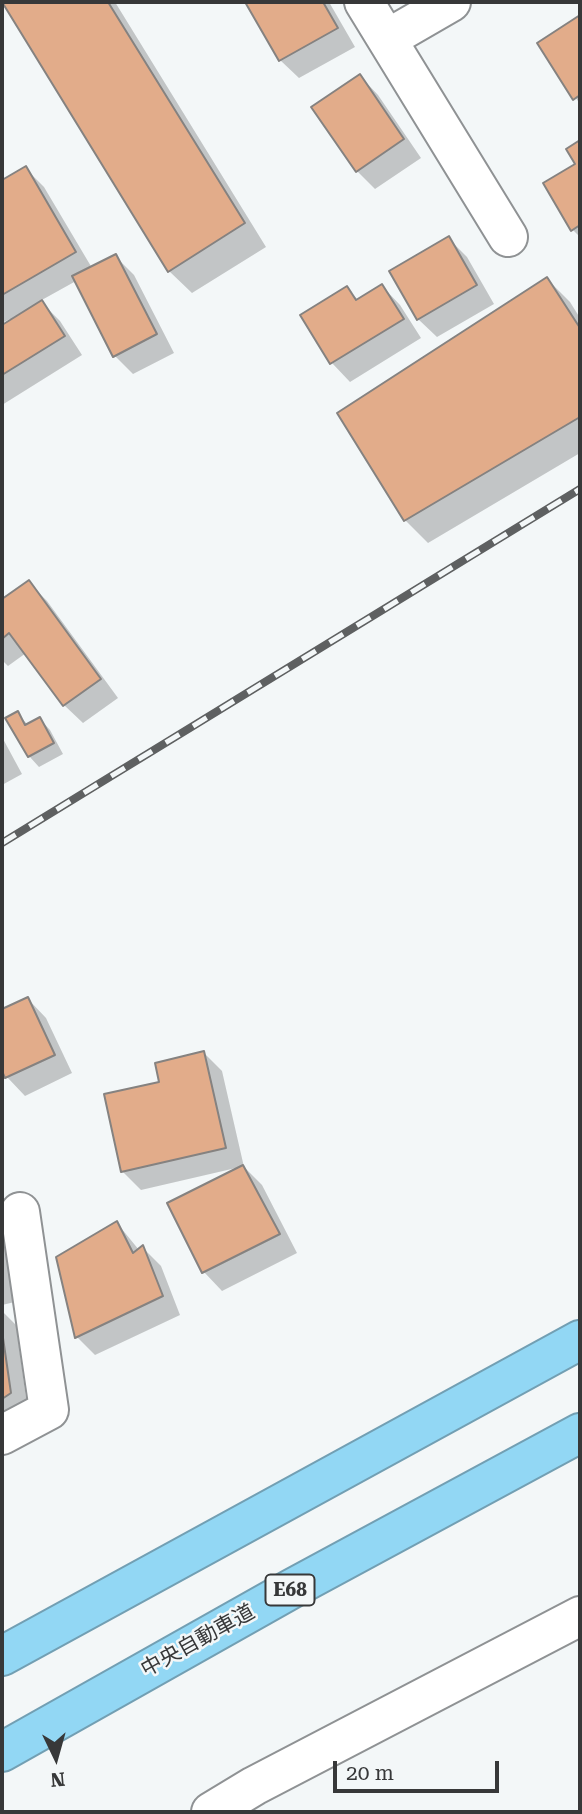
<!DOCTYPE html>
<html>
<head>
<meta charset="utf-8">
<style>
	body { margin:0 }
	#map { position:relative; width:582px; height:1814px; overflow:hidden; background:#f3f7f8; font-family:"Roboto Serif",serif }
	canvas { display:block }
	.frame { position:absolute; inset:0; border:4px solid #373839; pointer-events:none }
	.north { position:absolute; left:21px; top:1723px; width:70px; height:70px; -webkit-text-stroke:5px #f3f7f8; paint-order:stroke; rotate:175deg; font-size:19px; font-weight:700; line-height:28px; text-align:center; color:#373839 }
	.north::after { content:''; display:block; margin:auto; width:24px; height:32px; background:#373839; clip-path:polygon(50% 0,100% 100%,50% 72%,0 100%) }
	.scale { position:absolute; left:333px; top:1761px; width:166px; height:32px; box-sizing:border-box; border:4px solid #373839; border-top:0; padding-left:9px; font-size:21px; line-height:24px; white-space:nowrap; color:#373839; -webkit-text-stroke:5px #f3f7f8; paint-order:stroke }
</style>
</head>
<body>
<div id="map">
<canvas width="582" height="1814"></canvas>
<div class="frame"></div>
<div class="north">N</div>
<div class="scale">20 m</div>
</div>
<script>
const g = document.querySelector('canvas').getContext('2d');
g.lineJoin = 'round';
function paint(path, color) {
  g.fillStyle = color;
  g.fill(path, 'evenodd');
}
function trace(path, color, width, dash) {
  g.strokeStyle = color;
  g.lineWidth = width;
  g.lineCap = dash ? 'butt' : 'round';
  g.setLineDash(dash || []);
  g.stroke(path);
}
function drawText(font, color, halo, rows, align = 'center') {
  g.font = font + ' "Roboto Serif","Noto Sans JP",serif';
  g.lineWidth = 5;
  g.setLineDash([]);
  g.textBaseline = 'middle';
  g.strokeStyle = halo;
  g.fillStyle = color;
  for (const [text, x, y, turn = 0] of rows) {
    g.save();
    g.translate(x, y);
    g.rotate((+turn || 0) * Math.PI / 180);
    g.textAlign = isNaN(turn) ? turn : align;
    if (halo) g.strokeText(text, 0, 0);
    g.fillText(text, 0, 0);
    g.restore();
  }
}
const shadow = new Path2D(`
	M2 2H115L266 247 192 293 169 271Z
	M247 2H329L355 47 299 78 280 60Z
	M580 17V104L539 43Z
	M360 76 378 95 421 158 375 189 357 171Z
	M580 142V237L573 230 578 165 568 150Z
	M25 168 44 187 92 268 115 256 134 275 174 353 133 374 115 356 76 281 40 301 60 321 82 355 2 405V327L11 321 10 319 2 323V182Z
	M448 238 467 257 494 304 437 337 418 319Z
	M547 279 570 302 580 318V453L428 543 405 520Z
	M382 286 400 305 421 338 350 382 332 363 302 315 347 288 359 301Z
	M28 582 47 601 118 698 83 723 64 705 26 653 8 666 2 660V598Z
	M17 713 28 725 40 719 50 730 63 754 39 767 29 756Z
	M2 737 22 774 2 785Z
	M28 999 46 1018 72 1073 25 1096 7 1077 2 1067V1011Z
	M204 1053 222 1071 244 1167 262 1185 297 1253 222 1291 204 1272 169 1203 236 1168 141 1190 123 1172 161 1083Z
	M117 1223 139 1250 143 1248 161 1266 180 1315 95 1355 77 1337Z
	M2 1233 19 1301 2 1305Z
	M2 1311 16 1325 28 1412 2 1428Z`);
const building = new Path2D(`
	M2 2H108L245 223 168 272Z
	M245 2H323L338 28 279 61Z
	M580 15V95L573 100 537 43Z
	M360 74 404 139 356 172 311 107Z
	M580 140V225L571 231 543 183 575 164 566 149Z
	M26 166 76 252 2 295V180Z
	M449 236 477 285 417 320 389 271Z
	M116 254 157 334 113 357 72 276Z
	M547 277 580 328V417L404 521 337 413Z
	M382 284 404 319 330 364 300 315 347 286 356 300Z
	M42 300 65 336 2 375V325Z
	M29 580 101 679 63 706 9 633 2 639V599Z
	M18 711 25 725 40 717 54 743 28 757 5 718Z
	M28 997 55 1055 5 1078 2 1071V1009Z
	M204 1051 226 1148 121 1172 104 1094 159 1082 155 1063Z
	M243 1165 280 1234 202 1273 167 1203Z
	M117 1221 133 1253 143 1245 163 1296 75 1338 56 1257Z
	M2 1331 11 1393 2 1399Z`);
const minor = new Path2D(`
	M364 2 508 237
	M387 39 451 2
	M2 1435 49 1410 20 1212
	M211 1812 254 1786 580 1616`);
const highway = new Path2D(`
	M2 1656 580 1340
	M2 1752 293 1588 580 1433`);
const rail = new Path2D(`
	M2 843 580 489`);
const shields = [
	[290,1590,49]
];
const shieldNames = [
	["E68",290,1590]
];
const streetNames = [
	["中央自動車道",198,1641,-29]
];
paint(shadow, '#0003');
paint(building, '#e2ac8a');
trace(building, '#858280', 2);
trace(minor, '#8f9294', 42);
trace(highway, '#729fb3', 42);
trace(minor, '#fff', 38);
trace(highway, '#92d7f4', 38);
trace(rail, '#5e6061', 8);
trace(rail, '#f3f7f8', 5, [16]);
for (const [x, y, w] of shields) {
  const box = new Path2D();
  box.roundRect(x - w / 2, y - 15.5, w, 31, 5);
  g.fillStyle = '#f3f7f8';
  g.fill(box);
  trace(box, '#373839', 2);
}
drawText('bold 19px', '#373839', null, shieldNames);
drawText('21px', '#373839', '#f3f7f8', streetNames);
</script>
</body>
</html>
